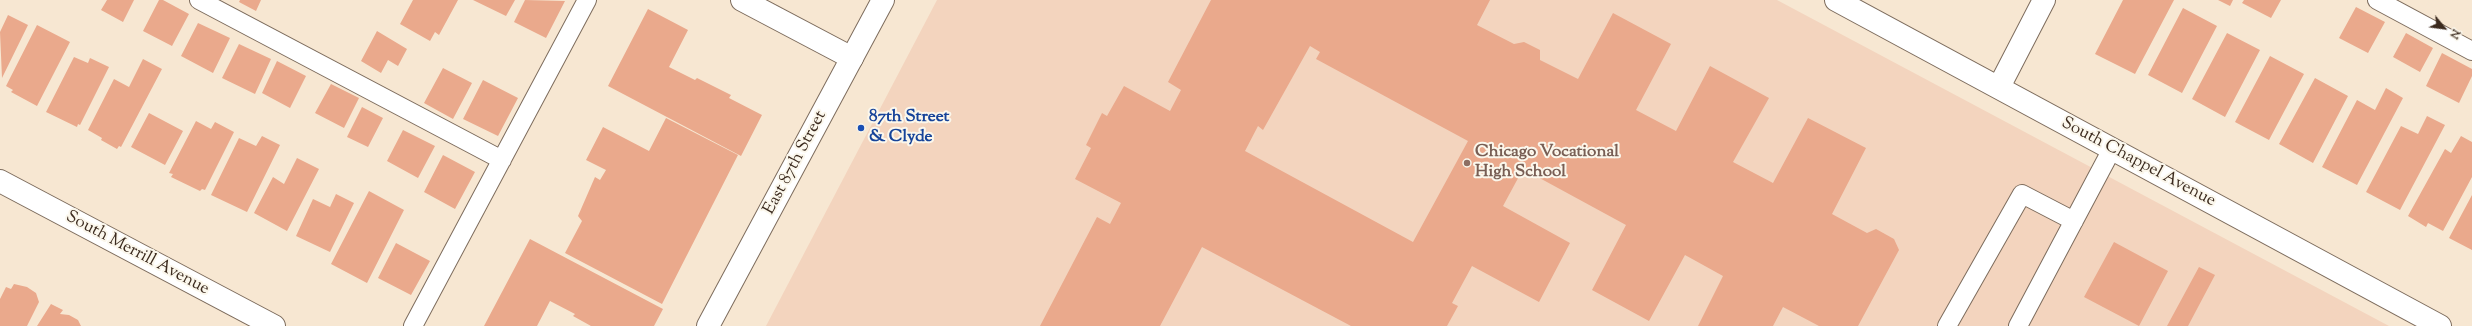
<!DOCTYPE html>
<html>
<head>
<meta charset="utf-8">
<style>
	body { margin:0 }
	#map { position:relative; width:2472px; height:326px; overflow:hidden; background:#f7e7d2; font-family:"Sorts Mill Goudy",serif }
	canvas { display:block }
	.north { position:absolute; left:2424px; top:8px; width:40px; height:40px; -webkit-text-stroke:3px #fbf7ec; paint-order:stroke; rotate:119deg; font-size:11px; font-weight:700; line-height:16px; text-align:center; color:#3b2a1e }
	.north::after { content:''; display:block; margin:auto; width:14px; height:18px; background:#3b2a1e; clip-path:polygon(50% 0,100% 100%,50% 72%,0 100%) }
</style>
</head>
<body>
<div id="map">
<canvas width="2472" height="326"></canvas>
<div class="north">N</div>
</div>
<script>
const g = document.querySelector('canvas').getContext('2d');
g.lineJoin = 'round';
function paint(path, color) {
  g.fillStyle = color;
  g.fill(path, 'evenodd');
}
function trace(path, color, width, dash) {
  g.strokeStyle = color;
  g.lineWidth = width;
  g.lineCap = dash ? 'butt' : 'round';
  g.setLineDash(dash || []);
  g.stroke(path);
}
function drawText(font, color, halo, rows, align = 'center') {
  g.font = font + ' "Sorts Mill Goudy",serif';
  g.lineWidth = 4;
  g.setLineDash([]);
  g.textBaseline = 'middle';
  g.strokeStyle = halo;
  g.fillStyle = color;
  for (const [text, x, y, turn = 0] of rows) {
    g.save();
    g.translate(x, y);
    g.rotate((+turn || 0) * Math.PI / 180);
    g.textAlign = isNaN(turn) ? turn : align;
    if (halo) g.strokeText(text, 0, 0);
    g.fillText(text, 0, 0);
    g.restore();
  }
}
const built = new Path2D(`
	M937 0H1777L2389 326H766Z`);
const building = new Path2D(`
	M107 0H134L123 22 101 10Z
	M159 0H163L189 14 172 46 143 31Z
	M240 0H261L256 11 239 2Z
	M413 0H458L439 35 435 32 430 41 400 24Z
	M473 0H515L506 16Z
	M525 0 565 1 546 38 514 22Z
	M1211 0H1490L1477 25 1514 44 1524 42 1540 50V60L1578 79 1613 13 1671 44 1636 110 1676 131 1710 66 1769 98 1733 162 1773 183 1808 118 1866 148 1832 214 1867 233 1876 229 1894 239 1899 250 1858 326H1819L1783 307 1773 326H1698L1723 276 1685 255 1649 321 1592 290 1626 225 1523 169 1503 206 1570 243 1539 302 1472 266 1452 303 1458 306 1447 326H1351L1202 247 1160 326H1040L1097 217 1110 224 1121 203 1075 179 1091 148 1086 145 1102 113 1107 116 1124 86 1170 111 1181 90 1168 82ZM1310 46 1320 52 1316 59 1468 141 1413 242 1245 151 1258 126 1263 130Z
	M2123 0H2174L2135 74 2095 54Z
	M2218 0H2233L2230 6Z
	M2244 0H2281L2271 18 2242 3Z
	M2356 7 2385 22 2368 53 2339 38Z
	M2183 8 2217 26 2182 93 2148 75Z
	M648 9 688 30 669 67 695 80 697 78 731 95 729 98 762 115 741 156 608 86Z
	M8 15 28 25 2 78 0 32Z
	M198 23 230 38 213 73 181 56Z
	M37 25 70 42 37 106 11 92 13 90 6 86Z
	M377 31 407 49 398 66 388 60 381 73 361 61Z
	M2227 33 2260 50 2225 117 2192 99Z
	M2406 33 2433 48 2420 72 2393 57Z
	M239 44 271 59 255 94 222 78Z
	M2442 53 2472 69V76L2459 103 2426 86Z
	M2270 56 2304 74 2269 140 2235 122Z
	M74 57 88 63 90 58 109 67 80 125 78 124 77 127 46 112Z
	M143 59 162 69 121 147 119 146 117 149 101 140 102 138 88 130 114 79 129 87Z
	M277 61 306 76 290 108 262 93Z
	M443 68 472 83 453 119 424 103Z
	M2315 78 2348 96 2313 163 2279 144Z
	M483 80 518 98 498 136 463 119Z
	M331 84 359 98 344 128 315 113Z
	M2386 88 2403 98 2357 185 2322 167 2357 100 2375 110Z
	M362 107 383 118 368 147 347 137Z
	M149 113 183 131 165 165 131 147Z
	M2427 116 2445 125 2400 210 2366 192 2401 126 2418 134Z
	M666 118 738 155 662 304 565 253 582 221 578 216 595 177 600 180 606 170 586 160 603 127 649 151Z
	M196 121 211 129 215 122 234 132 205 190 202 189 200 191 171 177 173 174 169 173Z
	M403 130 435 146 418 178 387 161Z
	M262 136 280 145 247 212 211 195 239 138 256 146Z
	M2461 136 2472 142V177L2443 231 2428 223 2426 227 2408 216 2445 149 2451 153Z
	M443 155 475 172 455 209 424 192Z
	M297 158 319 169 287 231 254 213 273 177 284 184Z
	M369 191 404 210 367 283 331 264Z
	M336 194 354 203 330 252 296 236 313 199 330 207Z
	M2472 195V250L2449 238Z
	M530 239 663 309 654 326H591L573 316 575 314 550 301 537 326H484Z
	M2114 242 2168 271 2139 326 2084 297Z
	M396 243 430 261 411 295 378 278Z
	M2199 267 2215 275 2188 326H2167Z
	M14 284 27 287 36 293 39 302 27 326H0V299L6 287 11 289Z
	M51 304 63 310 60 314 69 315 78 320 81 326H37Z`);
const service = new Path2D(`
	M199 0 502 160
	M2377 0 2472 51
	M413 326 587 0
	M1947 326 2022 194 2074 221
	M2018 326 2112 149`);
const minor = new Path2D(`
	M742 0 852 58
	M1836 0 2440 326
	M1999 87 2044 0
	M0 181 274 326`);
const secondary = new Path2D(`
	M708 326 883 0`);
const markers = [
	[861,128,4,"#1a4fb4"],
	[1467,163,4,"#8d6e63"]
];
const transitNames = [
	["87th Street",869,118],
	["& Clyde",869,138]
];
const educationNames = [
	["Chicago Vocational",1475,153],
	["High School",1475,173]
];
const streetNames = [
	["East 87th Street",796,163,-62],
	["South Chappel Avenue",2138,163,28],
	["South Merrill Avenue",137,254,28]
];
paint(built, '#f3d4be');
paint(building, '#eaa98c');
trace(service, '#7d6c5d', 20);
trace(minor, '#7d6c5d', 24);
trace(secondary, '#7d6c5d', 24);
trace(service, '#fff', 18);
trace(minor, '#fff', 22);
trace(secondary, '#fff', 22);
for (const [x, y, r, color] of markers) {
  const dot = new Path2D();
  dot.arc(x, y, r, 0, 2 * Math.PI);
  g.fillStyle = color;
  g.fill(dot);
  trace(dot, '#fbf7ec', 1.5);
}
drawText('bold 17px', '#164399', '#fbf7ec', transitNames, 'left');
drawText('bold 17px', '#785e54', '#fbf7ec', educationNames, 'left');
drawText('17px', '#3b2a1e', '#fbf7ec', streetNames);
</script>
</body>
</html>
